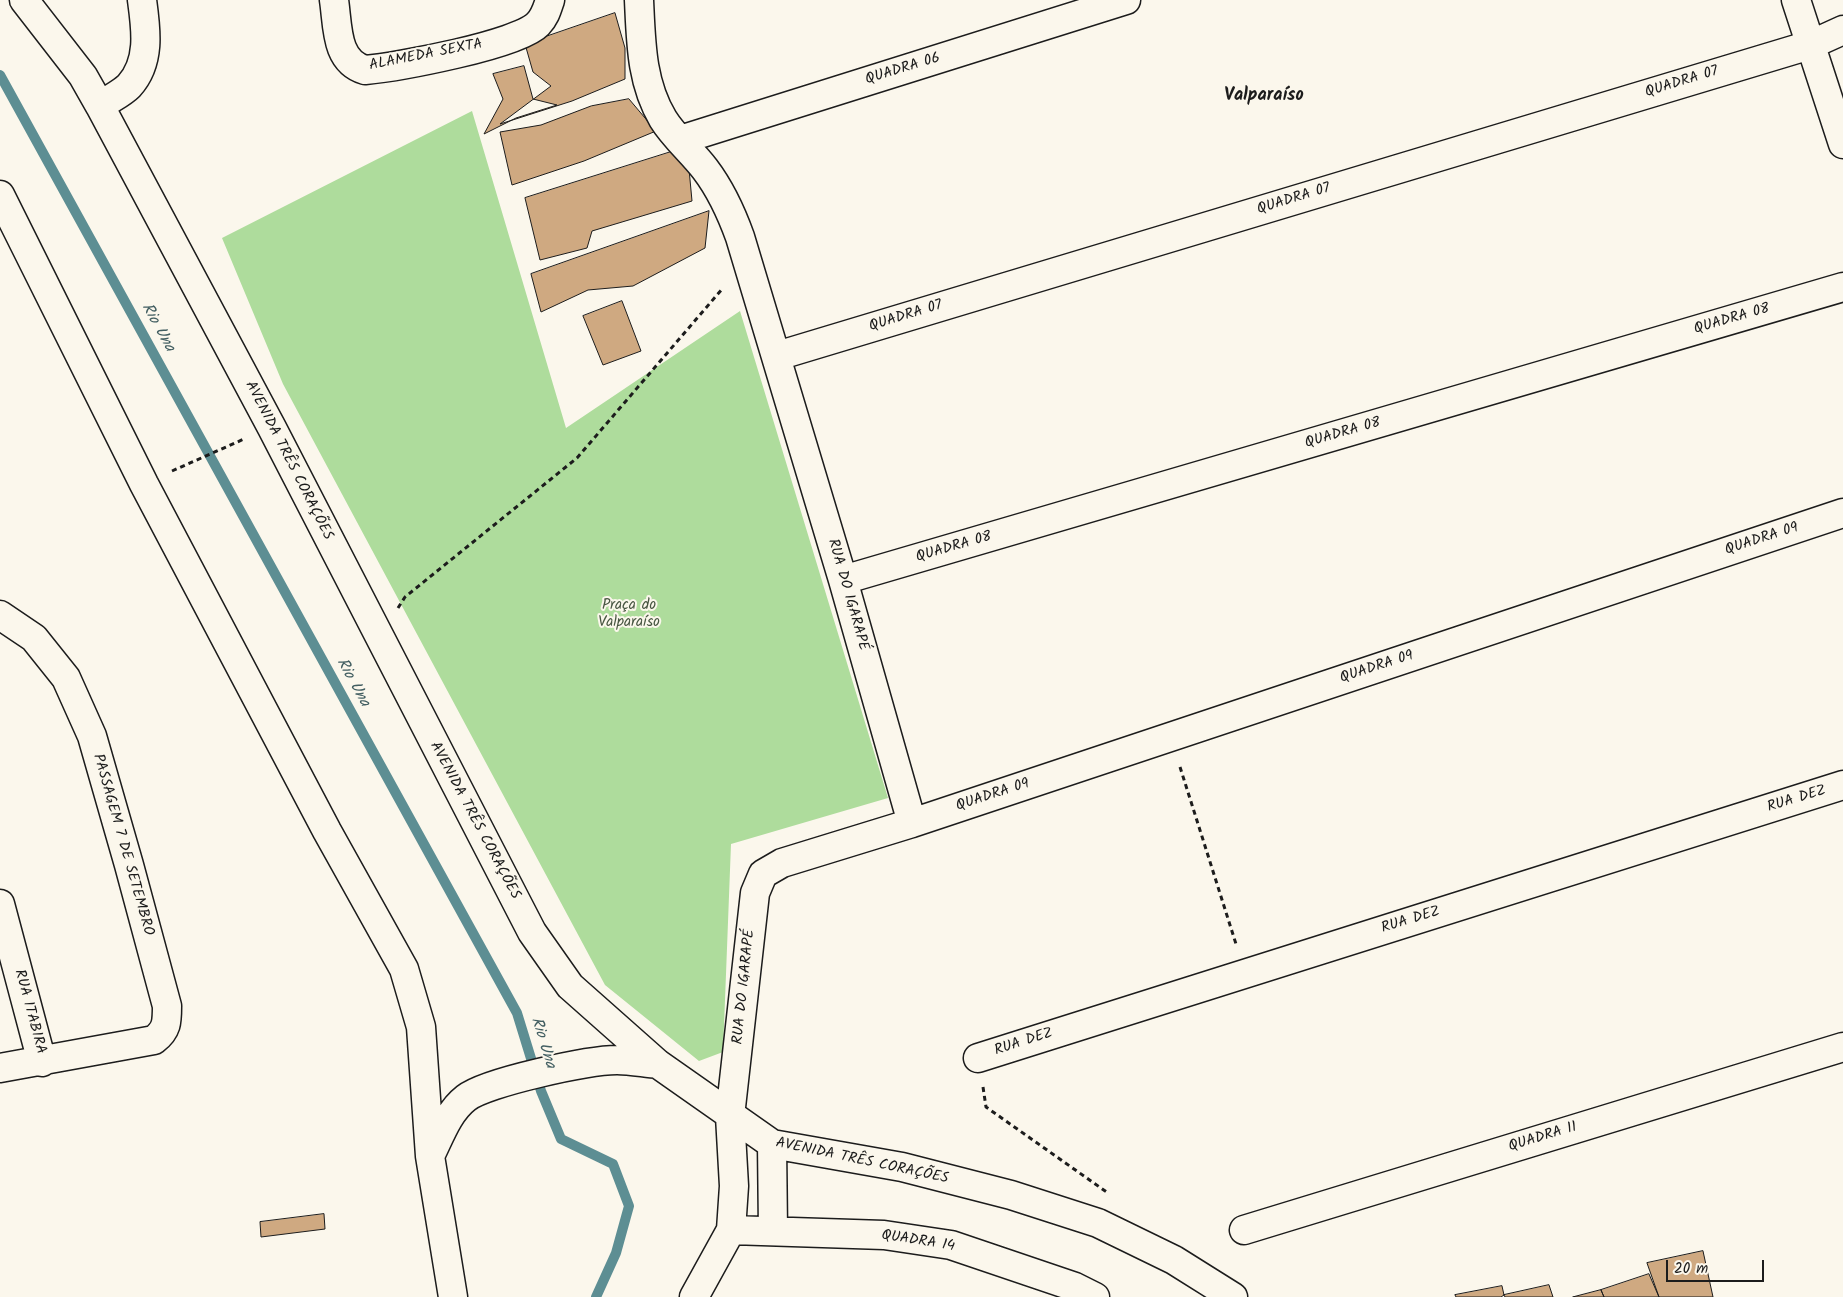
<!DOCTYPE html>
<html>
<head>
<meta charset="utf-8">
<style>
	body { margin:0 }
	#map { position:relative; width:1843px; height:1297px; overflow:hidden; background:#fbf7ec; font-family:Kalam,sans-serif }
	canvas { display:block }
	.scale { position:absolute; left:1666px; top:1260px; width:98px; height:22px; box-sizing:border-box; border:2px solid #1c1c1c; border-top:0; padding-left:6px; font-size:15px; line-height:18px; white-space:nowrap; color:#1c1c1c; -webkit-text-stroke:4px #fbf7ec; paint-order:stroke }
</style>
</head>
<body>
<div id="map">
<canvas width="1843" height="1297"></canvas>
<div class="scale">20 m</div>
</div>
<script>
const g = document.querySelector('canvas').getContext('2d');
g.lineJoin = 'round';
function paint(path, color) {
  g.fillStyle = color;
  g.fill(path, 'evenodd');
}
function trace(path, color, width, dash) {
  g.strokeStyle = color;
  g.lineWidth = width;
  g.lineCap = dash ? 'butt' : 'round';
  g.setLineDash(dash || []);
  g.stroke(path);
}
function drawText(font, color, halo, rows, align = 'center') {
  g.font = font + ' Kalam,sans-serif';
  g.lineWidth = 4;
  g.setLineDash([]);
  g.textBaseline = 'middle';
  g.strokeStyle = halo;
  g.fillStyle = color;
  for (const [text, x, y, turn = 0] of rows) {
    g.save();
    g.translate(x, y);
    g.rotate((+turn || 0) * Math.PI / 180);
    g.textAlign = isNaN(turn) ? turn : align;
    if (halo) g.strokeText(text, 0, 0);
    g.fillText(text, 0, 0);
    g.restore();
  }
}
const green = new Path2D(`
	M472 111 566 428 740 311 888 798 731 844 723 1052 699 1061 605 985 283 384 222 238Z`);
const stream = new Path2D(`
	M0 75 517 1013 541 1091 561 1139 613 1164 629 1206 616 1253 596 1297`);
const building = new Path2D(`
	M615 13 625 48V79L572 101 500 124 551 86 533 72 525 44Z
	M524 66 533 99 557 105 516 118 484 134 503 99 493 74Z
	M629 99 656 131 584 161 512 185 500 132 541 125 591 106Z
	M674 151 689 169 692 201 592 231 587 248 540 260 525 198Z
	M709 211 705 248 633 286 588 290 541 312 531 274Z
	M622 301 641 351 603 365 583 316Z
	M324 1214 325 1229 261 1237 260 1222Z
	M1703 1251 1713 1297H1659L1647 1263Z
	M1649 1274 1659 1297H1604L1601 1290Z
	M1549 1285 1553 1297H1505L1504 1295Z
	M1502 1286 1504 1295 1501 1297H1456L1455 1295Z
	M1601 1290 1604 1297H1573Z`);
const path = new Path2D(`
	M172 471 244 439
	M398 608 405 597 577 458 723 288
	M1180 767 1236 944
	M983 1087 986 1107 1108 1193`);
const minor = new Path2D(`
	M24 0 83 76 100 106 272 428 532 932 570 986 658 1064 772 1144 902 1167 1011 1195 1098 1223 1174 1260 1233 1297
	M334 0C338 26 335 61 365 70 397 67 518 45 538 24 545 17 547 9 550 0
	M639 0C641 42 641 82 663 119 674 137 692 152 705 169 721 190 731 212 740 237L843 580 912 823
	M1796 0 1843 144
	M100 106C109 99 121 94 129 86 151 62 146 29 142 0
	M680 140 1126 0
	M0 195 144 484 327 831 404 969 421 1027 430 1156 453 1297
	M777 356 1810 45 1843 30
	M843 580 1843 287
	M0 615 34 638 66 678 92 736 129 865 167 1006C167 1022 167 1030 154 1040L0 1068
	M0 904 42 1062
	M978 1058 1843 785
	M772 1144 773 1231
	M430 1156C440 1136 448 1112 466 1098 486 1082 589 1060 617 1060 630 1060 645 1063 658 1064
	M731 1230 884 1235 951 1245 1075 1287 1095 1297
	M1244 1230 1843 1047
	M694 1297 731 1230 734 1186 730 1116 755 893 763 874 782 863 912 823 1843 513`);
const streetNames = [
	["ALAMEDA SEXTA",426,56,-11],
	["QUADRA 06",903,70,-17],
	["QUADRA 07",1682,83,-17],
	["QUADRA 07",1294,200,-17],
	["QUADRA 07",906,317,-17],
	["QUADRA 08",1732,320,-16],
	["QUADRA 08",1343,434,-16],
	["AVENIDA TRÊS CORAÇÕES",288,461,63],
	["QUADRA 09",1762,540,-18],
	["QUADRA 08",954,548,-16],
	["RUA DO IGARAPÉ",847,595,74],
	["QUADRA 09",1377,668,-18],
	["QUADRA 09",993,796,-18],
	["RUA DEZ",1797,800,-17],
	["AVENIDA TRÊS CORAÇÕES",474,821,62],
	["PASSAGEM 7 DE SETEMBRO",122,845,74],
	["RUA DEZ",1411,921,-17],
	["RUA DO IGARAPÉ",745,987,-84],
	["RUA ITABIRA",29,1012,75],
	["RUA DEZ",1024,1043,-18],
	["QUADRA 11",1543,1138,-17],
	["AVENIDA TRÊS CORAÇÕES",862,1162,12],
	["QUADRA 14",918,1242,9]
];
const parkNames = [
	["Praça do",629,606],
	["Valparaíso",629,623]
];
const waterNames = [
	["Rio Una",157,328,61],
	["Rio Una",352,683,61],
	["Rio Una",542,1043,73]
];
const quarterNames = [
	["Valparaíso",1264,97]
];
paint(green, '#aedc9c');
trace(stream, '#5d8e93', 10);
paint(building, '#cfa981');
trace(building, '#1c1c1c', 1);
trace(minor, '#1c1c1c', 31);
trace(path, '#1c1c1c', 3, [5, 4]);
trace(minor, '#fbf7ec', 28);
drawText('15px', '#1c1c1c', '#fbf7ec', streetNames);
drawText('15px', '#485642', '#fbf7ec', parkNames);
drawText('italic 16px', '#425e61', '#fbf7ec', waterNames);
drawText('bold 18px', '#1c1c1c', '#fbf7ec', quarterNames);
</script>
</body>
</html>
